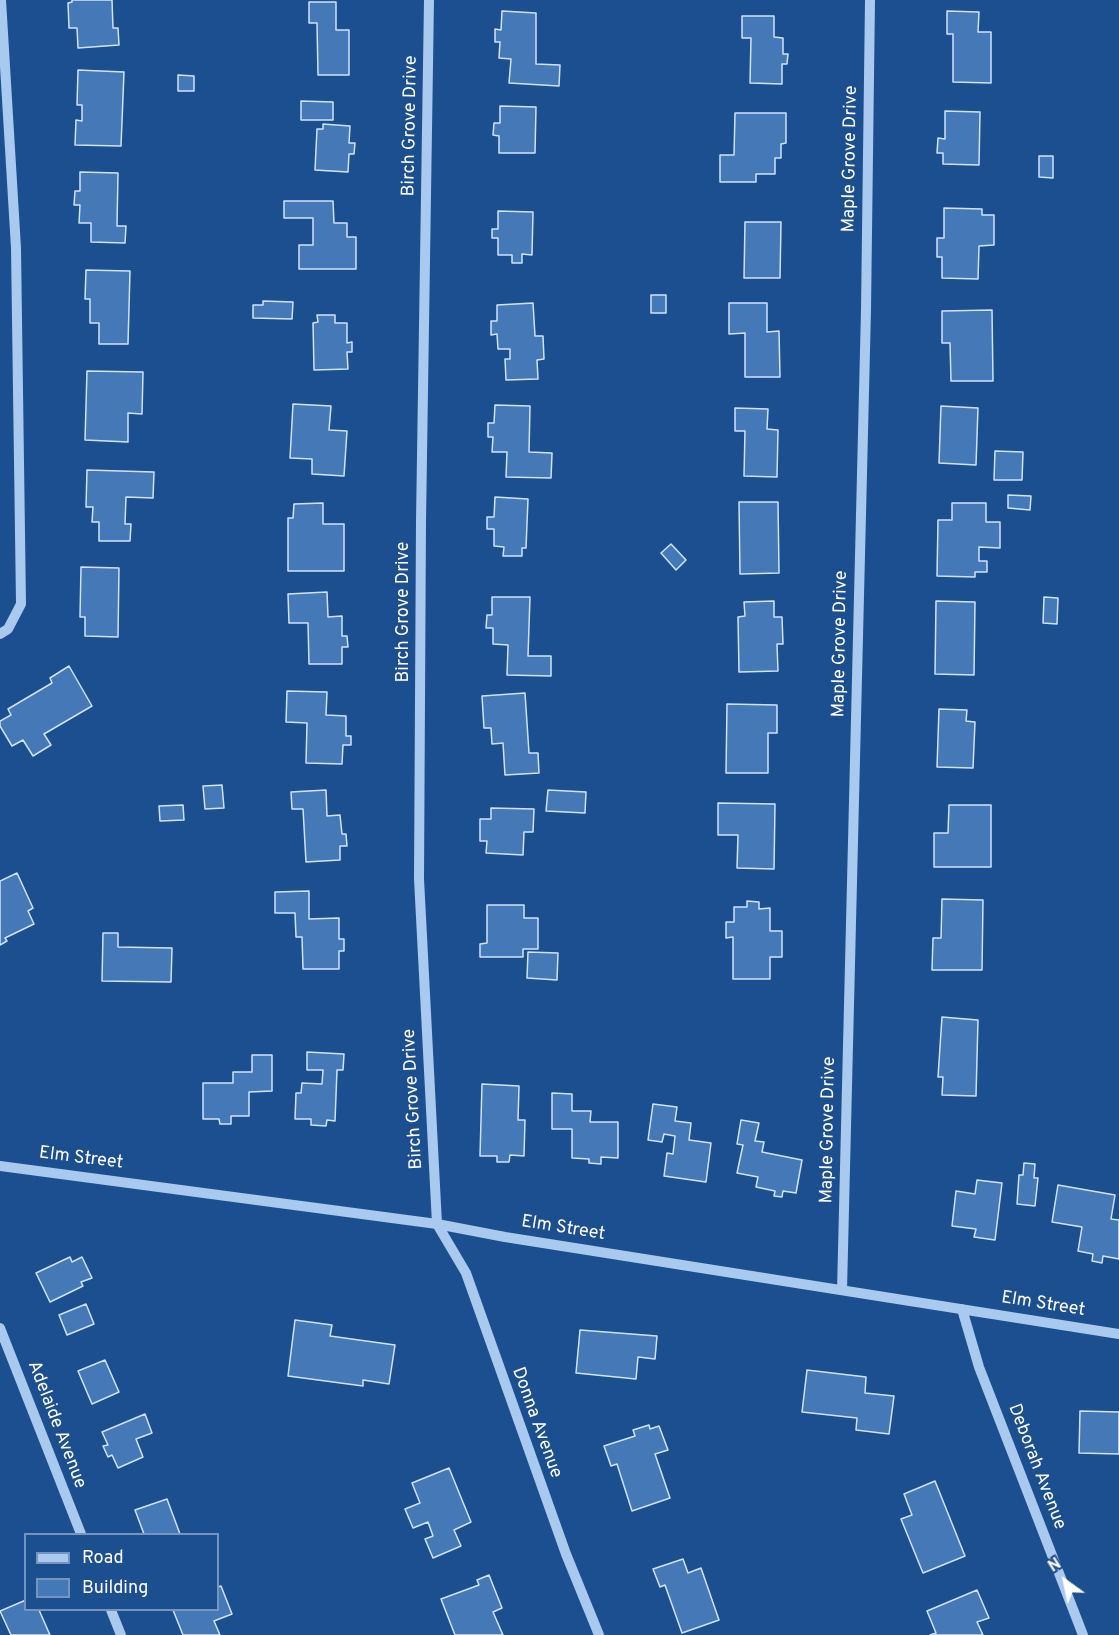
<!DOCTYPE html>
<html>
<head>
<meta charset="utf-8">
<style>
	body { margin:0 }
	#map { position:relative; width:1119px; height:1635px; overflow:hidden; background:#1b4f8f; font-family:Overpass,sans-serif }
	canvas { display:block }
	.legend { position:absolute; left:24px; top:1533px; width:195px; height:78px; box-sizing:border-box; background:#1b4f8f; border:2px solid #7695bc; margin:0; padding:8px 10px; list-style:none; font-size:18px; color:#fff }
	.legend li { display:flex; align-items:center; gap:12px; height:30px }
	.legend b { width:30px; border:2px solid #7695bc }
	.north { position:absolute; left:1035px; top:1551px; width:60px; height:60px; -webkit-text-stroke:4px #1b4f8f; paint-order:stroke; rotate:327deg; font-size:16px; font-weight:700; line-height:24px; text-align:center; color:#fff }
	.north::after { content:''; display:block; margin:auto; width:21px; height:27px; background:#fff; clip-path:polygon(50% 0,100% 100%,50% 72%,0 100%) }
</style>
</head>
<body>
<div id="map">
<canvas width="1119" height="1635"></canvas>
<ul class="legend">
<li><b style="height:8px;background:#a9c9ee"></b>Road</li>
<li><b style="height:16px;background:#4478b7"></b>Building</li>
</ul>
<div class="north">N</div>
</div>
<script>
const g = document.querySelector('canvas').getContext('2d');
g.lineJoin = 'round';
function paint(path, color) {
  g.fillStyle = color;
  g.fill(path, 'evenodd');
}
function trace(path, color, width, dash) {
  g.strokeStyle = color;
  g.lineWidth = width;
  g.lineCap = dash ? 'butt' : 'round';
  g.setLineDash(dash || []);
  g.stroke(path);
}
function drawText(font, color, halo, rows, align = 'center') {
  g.font = font + ' Overpass,sans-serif';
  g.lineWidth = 6;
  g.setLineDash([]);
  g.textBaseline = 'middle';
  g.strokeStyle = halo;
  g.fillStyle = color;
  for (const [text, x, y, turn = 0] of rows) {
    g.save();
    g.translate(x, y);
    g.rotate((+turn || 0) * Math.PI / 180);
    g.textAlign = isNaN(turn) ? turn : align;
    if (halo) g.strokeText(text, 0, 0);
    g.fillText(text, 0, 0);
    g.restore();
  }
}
const building = new Path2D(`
	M72 0H112L113 28H118L119 45 78 48 77 28H69L68 3 72 2Z
	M309 2H336V30H349V75H318L317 23H309Z
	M502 11 536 13V64L560 65 559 86 509 83 511 59 499 58 500 42H495V29L501 30Z
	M947 11 979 12 978 32H991V83L953 82V34H947Z
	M742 16H774V37L783 38V54H788L787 64H782V84L750 83 751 38H742Z
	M78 70 124 72 121 146 75 145 76 120 82 121V105H77Z
	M178 75 194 76V91H178Z
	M301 101 333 102V120H301Z
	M500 106 536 107 535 153H499V136L493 135 494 123H500Z
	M945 111 980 112 979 165 943 164V153H937L938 138 945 139Z
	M735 113H786V143L781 144V158H775V174H756V182H720V155H734Z
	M323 124 350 126 349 143H355L354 154H349L348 172 315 170 317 129H323Z
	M1039 156H1053V178L1039 177Z
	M80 172 118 173 117 226H126L125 243 91 242V223H79L80 205H74L75 191H80Z
	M284 201H333L334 223H347V237H356V269H299V245H313V218H284Z
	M944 208 982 209V215H994V245L979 246 978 279 942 278V257H937V238H944Z
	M498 211 533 212 532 255 522 254V263H512V255H498V238H492V229H498Z
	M745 222H781L780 278H744Z
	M86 270 130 271 128 344H99V323H90V299H85Z
	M651 295H666V313H651Z
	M263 301 293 302 292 319 253 318V305H263Z
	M533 303 535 336H543L544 359 537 360 538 379 506 380 505 359H510V349H498L497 334 491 335V321H497V305Z
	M729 303H767V332L779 331 780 377H745V333L729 334Z
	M992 310 993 381H951L950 343H942V311Z
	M317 315H335V323H347V343L352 342V352H347L348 369 314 370 313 323 318 322Z
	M87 371 143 372 142 414 128 413V442L85 440Z
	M293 404 331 406 329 430 347 431 344 476 312 474V459L290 458Z
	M495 405 530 406 529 452 552 453 551 478 506 477 507 452H492L493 437H488V423H494Z
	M941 406 978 408 976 465 939 463Z
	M735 408 768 409 767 429 778 430 777 477 744 476 745 431H735Z
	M995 451 1023 452 1022 480H994Z
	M87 470 154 472 153 498 126 497 125 524H131L130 541H99V522H92L93 507H86Z
	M1008 495 1031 496 1030 510 1008 508Z
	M495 497 528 499 526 548H522V556H503L504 547 494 546V529H487V517H494Z
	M739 502H778L779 573 740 574Z
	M323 503V524H344V571H288V518H293L294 504Z
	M952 503H986V522H1000V548L979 547V561H987V572H975V577L937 576 938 520H952Z
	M671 544 686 560 676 570 661 553Z
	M81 567 119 568 118 637 85 636V617H80Z
	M327 592 328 617 342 616V636H347L348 647H342V664H309L308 623H289L288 594Z
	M492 597H530L528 656H551V676L507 675 508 645 493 644V628H486L487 615H492Z
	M1044 597 1058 598 1057 624 1043 623Z
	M774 601V617H782L783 644H777L778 671 739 672 738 617 745 616 744 602Z
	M936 601 975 602 974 675 935 674Z
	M69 666 92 706 44 734 51 745 33 756 23 740 12 746 0 726V721L11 715 8 709 52 683 50 678Z
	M287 691 327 692 326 715 346 716V736H351V745H343L342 764 306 763 307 723 286 722Z
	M525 693 529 753H538L539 773 505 775 503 743 492 744 491 728H484L482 696Z
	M727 704 777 705V733H768V773H726Z
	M939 709 967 710 966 721 975 722 973 768 937 767Z
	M222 785 224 808 205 809 203 786Z
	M326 790 327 816 340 815 342 834H346L347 846H340V860L306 862 303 809H292L291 792Z
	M548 790 586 792 585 813 546 811Z
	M718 803 775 804 774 869 737 868 738 835H718Z
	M183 805 184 820 160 821 159 806Z
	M949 805H991V867H934V833H948Z
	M491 808 534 809 533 832H524L523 855 486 853 487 841H480V819H491Z
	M17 873 33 908 28 911 34 924 5 938 7 941 0 945V881Z
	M309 891V919L339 918V939H344V951H339V969H303L302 937H296L295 913H275V892Z
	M942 899 983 900 982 970H932L933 938H941Z
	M747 901 759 902V909L770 908V931H782V957H770V979H733V937L726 938V922H734V907H747Z
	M487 905H524V918H538V949H523V957H480V944L487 943Z
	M103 933H118V947L172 948 171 982 102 981Z
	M528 952 558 953 557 980 527 978Z
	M942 1017 978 1020 976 1096 942 1095 943 1077H938Z
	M307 1052 344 1054 343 1070H337L335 1121 327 1120 326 1126 311 1125V1119H295L296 1093H301L302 1083 322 1084 323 1070H307Z
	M252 1055H272V1091L249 1092V1116H231V1124H220L219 1119H203V1083H233V1072H252Z
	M482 1084 519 1086 518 1120H525L524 1156 510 1155 509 1162H497V1156H480Z
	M552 1093 572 1094V1111H591L590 1122H618V1158L601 1157V1164L589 1163V1159L572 1158V1129H552Z
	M653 1104 677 1107 675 1121 691 1123 689 1140 711 1143 706 1182 664 1176 667 1153 673 1154 675 1136 664 1134 662 1142 648 1140Z
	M741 1120 759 1123 755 1141 764 1142 762 1152 802 1160 796 1193 783 1191 782 1197 774 1196 775 1191 756 1187 758 1177 737 1173 743 1145 737 1144Z
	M1024 1163 1035 1164 1034 1178H1038L1035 1206 1017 1204 1019 1175H1023Z
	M977 1180 1002 1183 995 1240 974 1237 976 1229 952 1226 956 1191 975 1194Z
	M1058 1185 1115 1195 1111 1219 1119 1220V1259L1103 1256 1102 1263 1092 1261 1093 1254 1078 1251 1082 1227 1052 1222Z
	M70 1257 72 1262 82 1257 92 1278 81 1282 83 1286 50 1302 36 1273Z
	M86 1304 94 1324 67 1335 59 1315Z
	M295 1320 332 1325 330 1336 395 1345 389 1384 363 1380V1386L288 1376Z
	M580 1330 657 1336 655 1359 638 1357 636 1379 576 1373Z
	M105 1360 119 1392 92 1404 78 1371Z
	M807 1370 866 1377 865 1393 894 1396 889 1434 856 1430 857 1418 802 1412Z
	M1080 1411 1119 1412V1454L1079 1453Z
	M145 1414 152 1433 136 1439 143 1457 118 1468 112 1455 108 1457 103 1446 108 1445 102 1432Z
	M649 1425 650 1429 659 1426 668 1450 655 1454 670 1498 632 1511 617 1464 611 1466 604 1446 635 1436 633 1430Z
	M449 1468 471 1522 454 1530 461 1546 433 1558 425 1539 433 1536 428 1522 413 1528 405 1509 420 1503 412 1483Z
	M935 1481 965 1556 923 1573 901 1519 912 1515 904 1494Z
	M167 1499 180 1534H144L135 1510Z
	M683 1559 688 1573 701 1568 719 1620 682 1633 665 1585 660 1587 653 1569Z
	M489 1575 502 1608 493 1612 503 1635H455L441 1599 479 1585 477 1580Z
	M221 1586 232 1614 214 1621 220 1635H183L173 1610H218V1587Z
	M977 1590 989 1618 977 1622 983 1635H930L936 1633 927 1611Z
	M26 1600V1610H39L50 1635H11L0 1611Z`);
const minor = new Path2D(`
	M429 0 421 521 419 879 437 1224 466 1273 566 1554 599 1635
	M0 634 8 629 21 604 16 248 1 0
	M0 1166 437 1224 505 1237 1119 1334
	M842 1290 866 310 870 0
	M962 1309 979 1367 1083 1635
	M0 1328 81 1534
	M111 1610 121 1635`);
const streetNames = [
	["Birch Grove Drive",411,126,-89],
	["Maple Grove Drive",851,159,-89],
	["Birch Grove Drive",404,612,-90],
	["Maple Grove Drive",841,644,-89],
	["Birch Grove Drive",414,1099,-93],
	["Maple Grove Drive",829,1130,-89],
	["Elm Street",81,1159,7],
	["Elm Street",563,1229,9],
	["Elm Street",1043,1305,9],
	["Donna Avenue",536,1423,70],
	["Adelaide Avenue",56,1425,69],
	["Deborah Avenue",1036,1467,69]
];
paint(building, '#4478b7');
trace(building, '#cfe3fa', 1.5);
trace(minor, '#a9c9ee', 10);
drawText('18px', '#fff', '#1b4f8f', streetNames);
</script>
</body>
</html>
